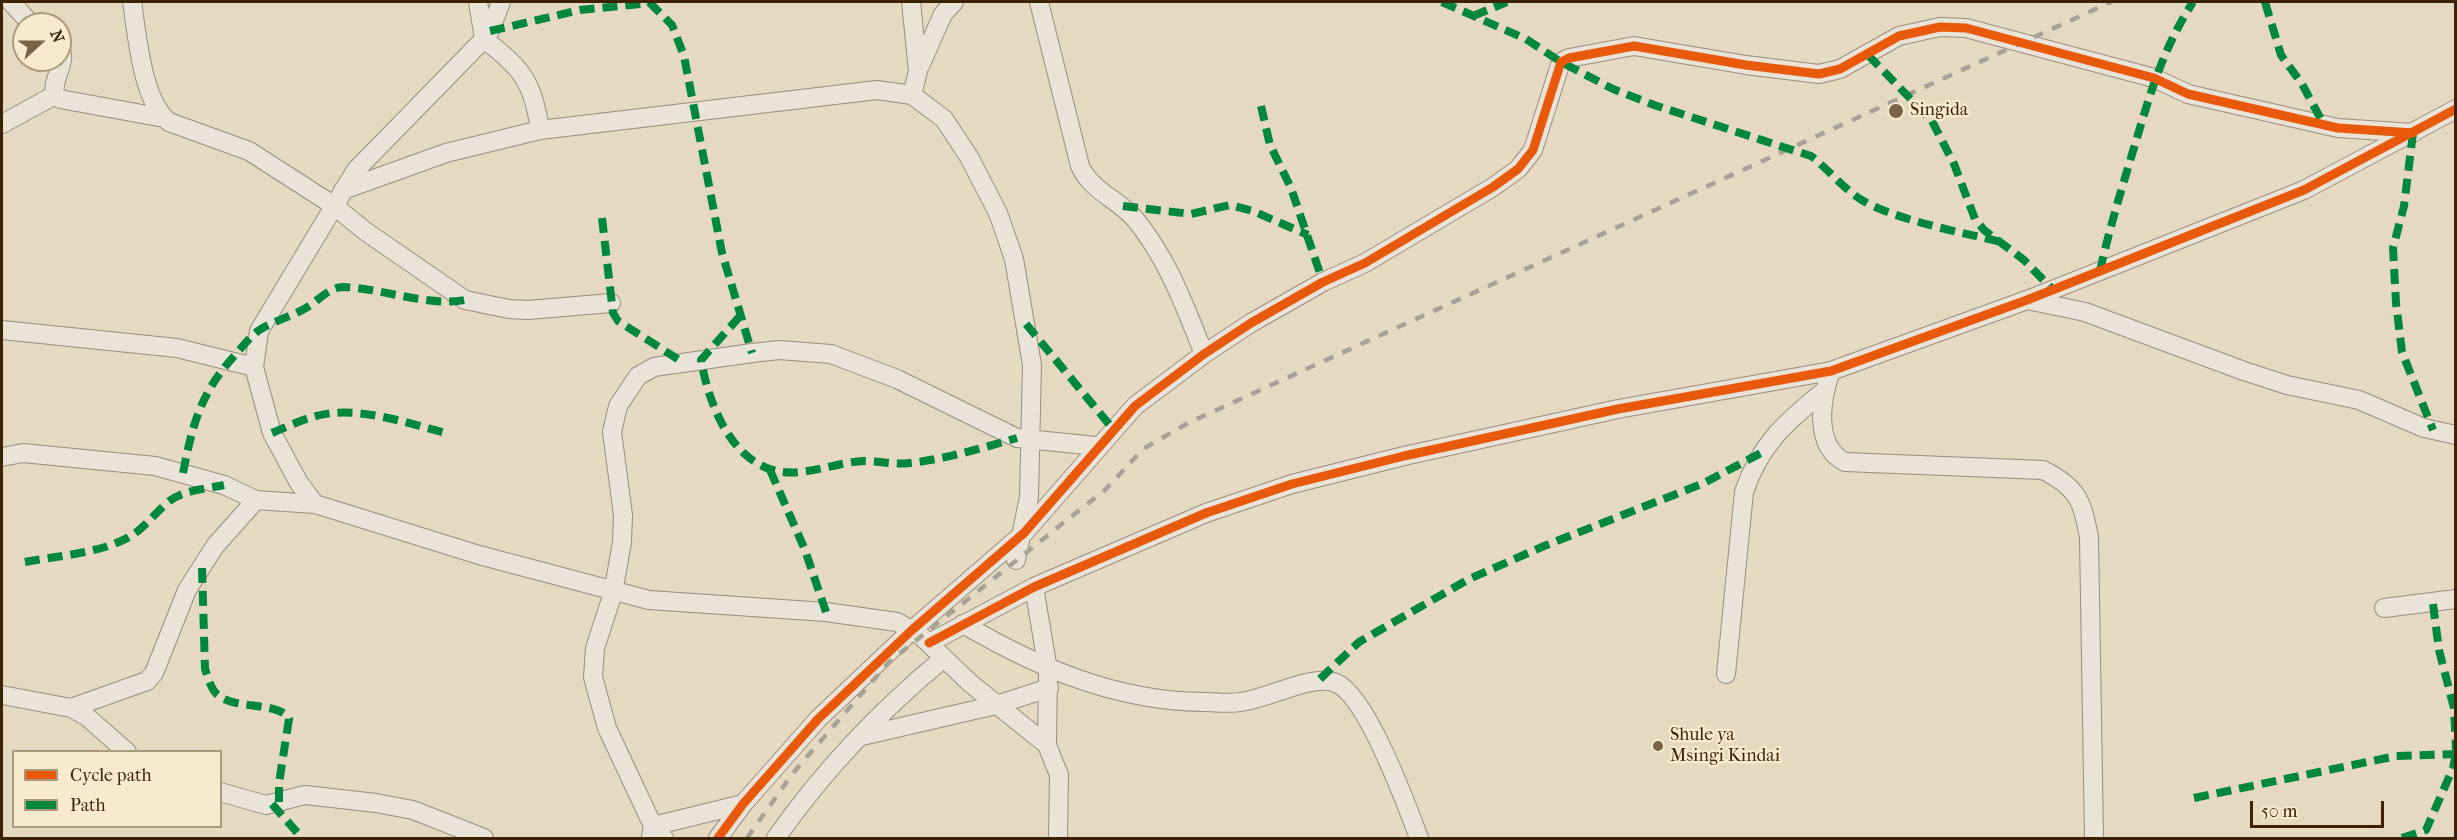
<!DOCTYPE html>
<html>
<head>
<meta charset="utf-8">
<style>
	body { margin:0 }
	#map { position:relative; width:2457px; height:840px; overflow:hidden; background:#e5d9c2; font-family:"IM FELL French Canon",serif }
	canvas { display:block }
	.frame { position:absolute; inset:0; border:3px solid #3d2304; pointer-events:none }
	.legend { position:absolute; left:12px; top:750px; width:210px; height:78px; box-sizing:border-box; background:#f8eace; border:2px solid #ad9a7d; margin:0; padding:8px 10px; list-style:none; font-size:18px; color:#3d2304 }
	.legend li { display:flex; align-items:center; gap:12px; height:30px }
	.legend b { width:30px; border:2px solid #ad9a7d }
	.north { position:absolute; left:12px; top:12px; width:60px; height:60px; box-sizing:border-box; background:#f8eace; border:2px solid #ad9a7d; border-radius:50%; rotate:69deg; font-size:16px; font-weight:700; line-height:24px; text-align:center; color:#3d2304 }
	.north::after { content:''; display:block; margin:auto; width:21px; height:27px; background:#786346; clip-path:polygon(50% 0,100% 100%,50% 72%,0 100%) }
	.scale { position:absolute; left:2250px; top:801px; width:134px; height:27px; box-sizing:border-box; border:3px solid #3d2304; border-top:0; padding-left:8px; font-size:18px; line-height:21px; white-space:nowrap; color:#3d2304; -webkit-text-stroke:4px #f8eace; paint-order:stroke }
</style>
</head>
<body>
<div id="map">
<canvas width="2457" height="840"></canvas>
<div class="frame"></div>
<ul class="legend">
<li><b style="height:8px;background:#e8590c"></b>Cycle path</li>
<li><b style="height:8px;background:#00873e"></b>Path</li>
</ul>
<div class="north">N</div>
<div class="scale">50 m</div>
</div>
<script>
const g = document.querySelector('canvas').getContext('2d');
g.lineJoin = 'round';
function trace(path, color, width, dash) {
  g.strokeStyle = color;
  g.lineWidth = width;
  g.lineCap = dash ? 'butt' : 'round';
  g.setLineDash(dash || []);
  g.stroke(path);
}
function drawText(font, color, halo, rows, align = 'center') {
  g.font = font + ' "IM FELL French Canon",serif';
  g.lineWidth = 4.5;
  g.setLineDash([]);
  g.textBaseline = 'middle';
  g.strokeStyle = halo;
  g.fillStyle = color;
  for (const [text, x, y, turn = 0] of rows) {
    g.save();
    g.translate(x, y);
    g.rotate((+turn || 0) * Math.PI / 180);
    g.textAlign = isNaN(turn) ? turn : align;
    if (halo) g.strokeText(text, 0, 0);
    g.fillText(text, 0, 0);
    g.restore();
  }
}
const minor = new Path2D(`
	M11 2 31 24
	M132 2C137 34 142 101 169 122L249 151 333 205 365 231 465 300 509 309 528 310 611 303
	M478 2 484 39C522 69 533 81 540 130
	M911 2 918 71 912 95 944 119 969 157 998 213 1014 259 1032 365 1029 497 1016 560
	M1039 2 1080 166C1091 191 1118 199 1135 219 1168 259 1185 307 1204 354
	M60 47C68 64 51 78 55 95L60 99 164 118
	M920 66 943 14 954 2
	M2 124 55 95
	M343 190 446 153 540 130 877 90 912 95
	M2027 300 2085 312 2244 371 2287 385 2359 400 2424 428 2456 435
	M2 330 177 348 254 367
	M1831 371C1821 398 1813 446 1845 462L2043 470C2077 487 2083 501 2089 538L2094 838
	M2 457 23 453 155 466 224 485 256 500 315 504 479 555 649 600 826 612 897 622 920 635 970 683 1047 745 1059 775 1058 838
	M315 504 299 483 272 433 254 367 259 331 356 170 484 39 490 31 501 2
	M1034 587 1048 670 1047 745
	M2384 608 2456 599
	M963 624C1039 668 1115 701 1203 702 1215 702 1228 704 1240 702 1268 699 1313 673 1336 683 1367 696 1407 806 1419 838
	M929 643 1034 587 1206 513 1292 484 1404 456 1618 409 1831 371 2027 300 2304 190 2456 109
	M1726 674 1744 492C1760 444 1786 422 1824 391
	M2 695 71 708 86 716 127 752
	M71 708 147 681 154 673 187 590 215 546 256 500
	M862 736 996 705 1049 688
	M220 792 266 805 305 795 376 803 413 810 484 838
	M651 837 653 826 743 804
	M664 838 653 826 607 728 593 677 595 648 613 593 622 542 623 515 612 432 618 406 638 376 654 367 752 353 779 350 831 354 897 379 1017 438 1096 446
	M718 838 743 804 818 719 912 630 1024 533 1135 406 1204 354 1251 323 1323 282 1365 263 1493 187 1518 169 1533 150 1561 62 1569 58 1634 46 1746 65 1819 74 1840 69 1899 36 1940 27 1966 28 2154 78 2188 94 2338 128 2413 133
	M776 838C823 771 881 710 944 658`);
const rail = new Path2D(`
	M747 838 793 773 889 662 1106 489 1143 449 1188 423 2111 2`);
const quiet = new Path2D(`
	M649 2 672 25 684 56 722 253 752 353
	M1442 2 1526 39 1561 62 1613 89 1654 105 1811 156C1828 169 1842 187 1860 199 1895 220 1960 232 2001 242
	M2265 2 2281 55 2302 84 2324 125
	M1473 16 1507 2
	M490 31 580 10 651 3
	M1868 55 1932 121 1954 164 1975 219 1984 230 2024 260 2053 290
	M1261 106 1270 145 1291 188 1323 282
	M2413 133 2404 206 2393 248 2396 303 2402 352 2433 430
	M1123 206 1191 214 1230 205 1253 211 1308 235
	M602 218 613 313 618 321 684 363
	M2100 271C2109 230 2121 191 2133 151 2150 95 2161 52 2193 2
	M740 316 701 360C710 411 738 479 800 472 822 470 842 462 864 461 879 461 895 465 910 463 946 459 982 448 1017 438
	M1026 324 1113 429
	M272 433C286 427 301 420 316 416 356 405 407 423 446 433
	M770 470 805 550 826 612
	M183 473C193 422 201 392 236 354 243 346 250 337 258 331 271 322 290 317 304 309 316 303 329 287 343 287 382 288 428 307 465 300
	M25 562C56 556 92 554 121 541 141 533 151 517 167 503 181 490 206 489 224 485
	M202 568 205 669C208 677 211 690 218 695 235 710 279 701 289 719L279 783V802
	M2433 604 2439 650 2454 708 2456 750
	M1320 679 1359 642 1469 579 1544 546 1704 483 1761 453
	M2194 798 2396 756 2456 754
	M272 804 302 838
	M2402 838 2426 830 2453 768 2456 754`);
const cycleway = new Path2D(`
	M929 643 1034 587 1206 513 1292 484 1404 456 1618 409 1831 371 2027 300 2304 190 2456 109
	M718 838 743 804 818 719 912 630 1024 533 1135 406 1204 354 1251 323 1323 282 1365 263 1493 187 1518 169 1533 150 1561 62 1569 58 1634 46 1746 65 1819 74 1840 69 1899 36 1940 27 1966 28 2154 78 2188 94 2338 128 2413 133`);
const markers = [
	[1896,111,8,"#786346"],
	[1658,746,6,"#786346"]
];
const poiNames = [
	["Singida",1910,111],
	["Shule ya",1670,736],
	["Msingi Kindai",1670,757]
];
trace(minor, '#978d7c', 20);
trace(minor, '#e9e3d8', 18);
trace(rail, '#a8a195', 4.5, [10, 10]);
trace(quiet, '#00873e', 8, [15, 8]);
trace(cycleway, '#e8590c', 9);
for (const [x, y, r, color] of markers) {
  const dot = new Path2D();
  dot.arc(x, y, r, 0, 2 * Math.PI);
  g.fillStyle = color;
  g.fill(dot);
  trace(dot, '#f8eace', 2);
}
drawText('18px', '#3d2304', '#f8eace', poiNames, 'left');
</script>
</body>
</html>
